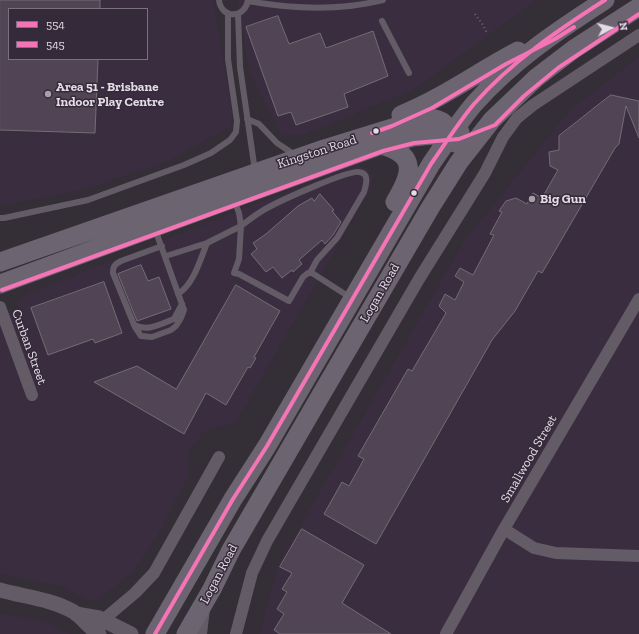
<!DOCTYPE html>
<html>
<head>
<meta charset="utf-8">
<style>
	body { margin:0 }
	#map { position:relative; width:639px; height:634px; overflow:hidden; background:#342e36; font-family:"Zilla Slab",serif }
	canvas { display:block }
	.legend { position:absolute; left:8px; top:8px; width:140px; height:52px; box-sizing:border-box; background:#352a39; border:1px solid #7b717e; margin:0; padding:5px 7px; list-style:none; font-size:12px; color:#e3dce6 }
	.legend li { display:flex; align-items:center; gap:8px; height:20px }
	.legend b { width:20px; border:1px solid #7b717e }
	.north { position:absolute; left:591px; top:8px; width:40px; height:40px; -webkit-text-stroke:3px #352a39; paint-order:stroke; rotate:83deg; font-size:11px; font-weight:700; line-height:16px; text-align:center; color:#e3dce6 }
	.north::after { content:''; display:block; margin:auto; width:14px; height:18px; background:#e3dce6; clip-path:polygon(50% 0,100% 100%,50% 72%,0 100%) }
</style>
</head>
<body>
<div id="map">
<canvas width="639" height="634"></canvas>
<ul class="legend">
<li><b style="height:5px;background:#f474b5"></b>554</li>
<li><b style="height:5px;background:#f474b5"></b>545</li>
</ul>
<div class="north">N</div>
</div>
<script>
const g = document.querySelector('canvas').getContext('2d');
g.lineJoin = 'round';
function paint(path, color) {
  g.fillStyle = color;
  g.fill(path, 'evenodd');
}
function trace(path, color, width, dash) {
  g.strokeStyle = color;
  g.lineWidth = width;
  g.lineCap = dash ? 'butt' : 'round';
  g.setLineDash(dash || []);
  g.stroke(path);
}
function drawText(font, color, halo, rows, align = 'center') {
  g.font = font + ' "Zilla Slab",serif';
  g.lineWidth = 3;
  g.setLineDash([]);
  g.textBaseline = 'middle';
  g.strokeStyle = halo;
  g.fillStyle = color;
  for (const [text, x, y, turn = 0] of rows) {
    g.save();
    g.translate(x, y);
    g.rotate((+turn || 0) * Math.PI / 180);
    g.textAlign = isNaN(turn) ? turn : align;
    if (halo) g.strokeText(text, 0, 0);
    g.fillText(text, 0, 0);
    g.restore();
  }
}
const built = new Path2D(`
	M0 0H213L232 112 231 126 164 163 85 189 0 206ZM9 9H147V59H9Z
	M238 0H536L414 89 306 134 282 136 249 72Z
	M639 57V634H260L279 563 463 243 569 111Z
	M360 165 367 169 373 176 372 186 236 422 203 432 189 452 188 477 156 538 135 569 114 587 97 600H91L86 599 63 587 0 573V316L18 309V302L25 295 350 167Z
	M0 612 47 623 69 634H0Z`);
const building = new Path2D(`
	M0 0H100V9H9V59H98L95 133 0 130Z
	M278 16 289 44 320 33 326 48 373 31 388 76 344 94 348 107 296 125 291 112 278 116 246 27Z
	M611 95 639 101V138L626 106 619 144 615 148 542 273 538 271 515 311 492 340 376 544 324 514 342 482 349 486 364 459 358 456 408 369 412 371 446 313 439 306 445 294 455 300 464 282 455 276 460 268 473 275 494 235 490 234 502 212 499 211 506 201 516 198 527 204 533 193 542 198 558 170 550 166 549 152 559 150V136Z
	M320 194 334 210 332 211 341 222 333 235 325 244 322 240 299 260 302 264 293 272 292 270 282 278 273 267 266 272 251 254 257 249 253 243 266 234 298 206 312 198 314 201Z
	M141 265 148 281 159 277 171 309 137 321 118 274Z
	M104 282 122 333 95 343 93 339 48 355 31 308Z
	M236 285 280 311 254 357 256 358 250 368 248 367 226 405 206 393 184 434 94 382 137 366 176 389Z
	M302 529 364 565 342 603 391 634H280L274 630 284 614 277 609 287 592 282 589 292 573 280 567Z`);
const path = new Path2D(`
	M475 14 483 25 487 33`);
const service = new Path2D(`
	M219 0C221 19 245 19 248 0
	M248 1C292 9 339 11 383 0
	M238 14 240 67 255 171
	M382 21 409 73
	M247 119 259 124 277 143 295 155
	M0 218H4L88 200 184 165 211 153 230 140 236 132 237 121 228 59V13
	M155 229 184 310 181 318 176 326 171 330 152 337 141 336 135 327 113 273C113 266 115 264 121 261L162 246
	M166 256 207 243 241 226 239 213 234 200
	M310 273 317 260 337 238 364 192C366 185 370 173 359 172 348 170 282 200 269 207 259 212 250 219 241 226L239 259 234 273 239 274 289 301 303 277 308 273H312L351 298
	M178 294C194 284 200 260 207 243
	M134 325C148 332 161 324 174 319L182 304`);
const minor = new Path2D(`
	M0 307 32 395
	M504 529 534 548 556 553 639 556
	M103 620 135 593 154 573 219 457
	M201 634 204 609
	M236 634 252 573 267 541 419 279 485 173 503 137 517 118 533 105 639 35
	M446 634 504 529 639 299`);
const tertiary = new Path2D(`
	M0 590C25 597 51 599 74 612 83 618 89 628 99 634
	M76 614 99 618 131 634`);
const primary = new Path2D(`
	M401 115C443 98 478 72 518 51
	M381 145C419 155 411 175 395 202
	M0 262 324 149 421 119C441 115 449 125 455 143
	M0 284 234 198 381 145 413 137 460 132
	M155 634 233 499 267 446 431 164C445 144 458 123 474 104 512 61 557 31 605 0
	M186 634 212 589 231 550 307 419 430 208 459 162 492 120 536 78 574 49 639 7`);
const bus1 = new Path2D(`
	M155 634 233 499 267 446 431 164C445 144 458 123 474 104 511 62 558 30 605 0`);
const bus2 = new Path2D(`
	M372 133 392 126 432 108 506 64 555 39 574 27
	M2 290 383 151 414 143 459 139 495 125 524 96 558 68 639 14`);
const markers = [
	[48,94,4,"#a69fa8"],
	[376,131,3.5,"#e3dce6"],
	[414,193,3.5,"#e3dce6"],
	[532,199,4,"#a69fa8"]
];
const poiNames = [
	["Area 51 - Brisbane",56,87],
	["Indoor Play Centre",56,102],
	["Big Gun",540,199]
];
const streetNames = [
	["Kingston Road",317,152,-18],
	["Logan Road",380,293,-60],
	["Curban Street",29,347,70],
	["Smallwood Street",529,459,-60],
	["Logan Road",219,574,-62]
];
paint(built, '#3b2d40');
paint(building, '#514555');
trace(building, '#726d74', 1);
trace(path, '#6f6972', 2, [1, 3]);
trace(service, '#635c66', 6);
trace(minor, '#635c66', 12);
trace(tertiary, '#635c66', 15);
trace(primary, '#6c6471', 19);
trace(bus1, '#f474b5', 4);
trace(bus2, '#f474b5', 4);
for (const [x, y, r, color] of markers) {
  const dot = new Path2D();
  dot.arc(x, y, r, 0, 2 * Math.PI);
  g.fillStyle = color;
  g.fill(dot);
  trace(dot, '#352a39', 1.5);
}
drawText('bold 13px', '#e3dce6', '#352a39', poiNames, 'left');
drawText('13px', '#e3dce6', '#352a39', streetNames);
</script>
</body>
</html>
